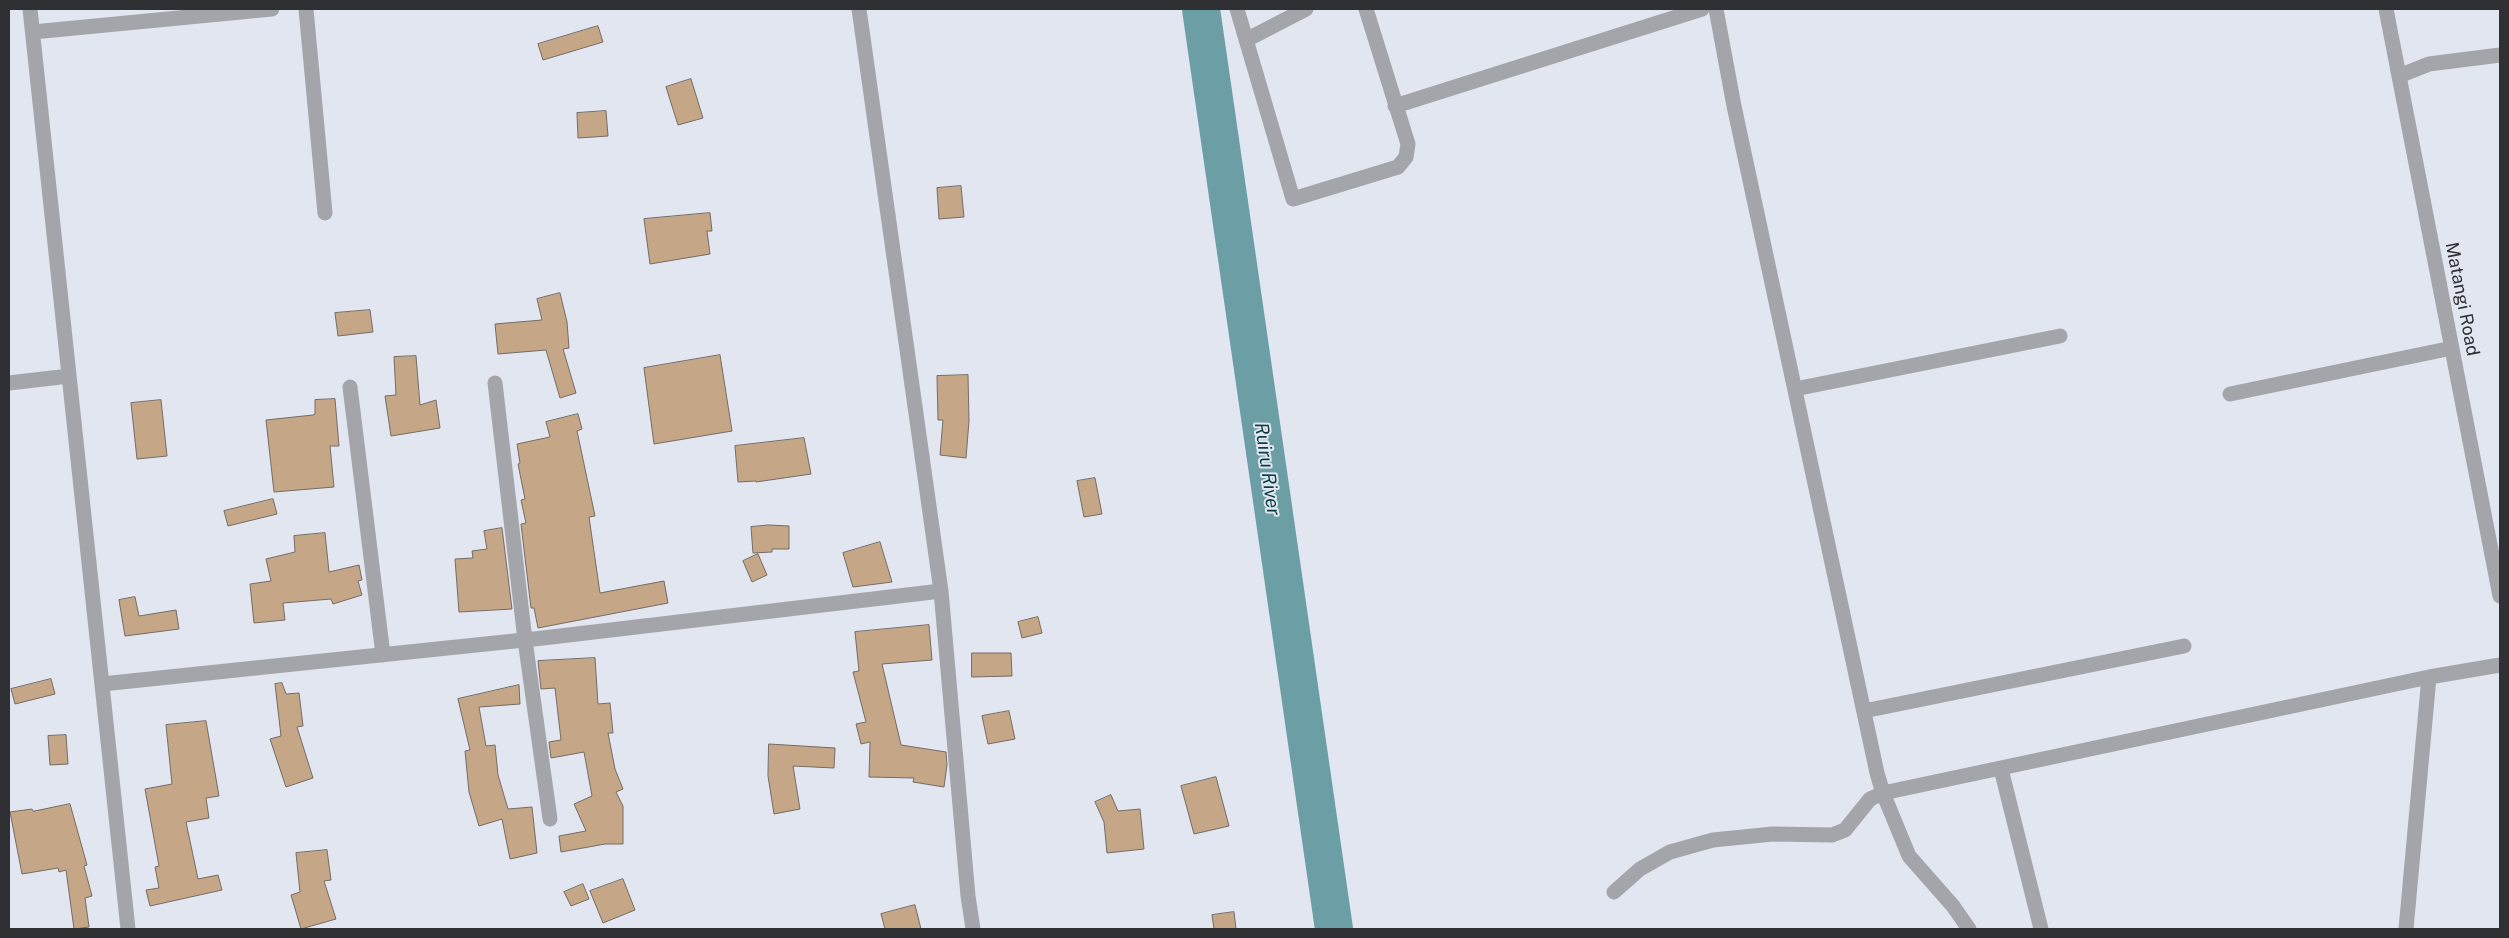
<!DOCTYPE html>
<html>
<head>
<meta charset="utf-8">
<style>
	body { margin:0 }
	#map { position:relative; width:2509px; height:938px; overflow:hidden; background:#e1e6f0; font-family:"Public Sans",sans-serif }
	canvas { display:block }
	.frame { position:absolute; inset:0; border:10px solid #2e3034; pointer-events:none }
</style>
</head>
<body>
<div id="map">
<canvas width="2509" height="938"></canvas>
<div class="frame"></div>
</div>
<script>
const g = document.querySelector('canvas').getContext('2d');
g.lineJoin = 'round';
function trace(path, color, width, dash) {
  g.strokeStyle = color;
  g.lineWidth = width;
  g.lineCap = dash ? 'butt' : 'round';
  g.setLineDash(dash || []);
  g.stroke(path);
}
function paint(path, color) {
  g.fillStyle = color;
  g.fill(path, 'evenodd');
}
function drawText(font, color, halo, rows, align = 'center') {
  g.font = font + ' "Public Sans",sans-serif';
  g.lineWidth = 4;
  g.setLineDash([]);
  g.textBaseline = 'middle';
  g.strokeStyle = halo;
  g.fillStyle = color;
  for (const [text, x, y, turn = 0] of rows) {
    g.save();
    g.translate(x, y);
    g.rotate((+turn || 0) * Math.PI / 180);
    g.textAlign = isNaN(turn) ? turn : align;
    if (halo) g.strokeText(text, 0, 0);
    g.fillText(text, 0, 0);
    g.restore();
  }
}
const river = new Path2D(`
	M1201 9 1334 929`);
const building = new Path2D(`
	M598 26 603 42 543 60 538 44Z
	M691 79 703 118 678 125 666 87Z
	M606 111 608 136 578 138 577 113Z
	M961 186 964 217 939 219 937 188Z
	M710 213 712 231H707L710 254 650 264 644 219Z
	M560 293 567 322 569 348 563 349 576 393 560 398 546 350 498 354 495 324 542 320 537 299Z
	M370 310 373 332 338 336 335 313Z
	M720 355 732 431 654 444 644 368Z
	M416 356 420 405 436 400 440 428 391 436 385 396 396 395 394 357Z
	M968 375 969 421 966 458 940 455 943 420H938L937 376Z
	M335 399 339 446H330L334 487 274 492 266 420 313 415 315 414V400Z
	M161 400 167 456 137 459 131 403Z
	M578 414 582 429 577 431 595 516 589 517 600 593 664 581 668 603 538 628 534 608H531L521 524 526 523 521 500 525 499 518 464 520 463 517 444 550 437 546 422Z
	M804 438 811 474 756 482V481L738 482 735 446Z
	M1095 478 1102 514 1084 517 1077 481Z
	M273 499 277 514 228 526 224 511Z
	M769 525 789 526V549H772V552L753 553 751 527Z
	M502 528 512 609 459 612 455 559 473 558 472 551 487 549 484 531Z
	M325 533 329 572 359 565 362 580 358 581 362 595 333 604 331 599 283 603 285 620 254 623 250 584 271 581 266 559 295 552 294 536Z
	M880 542 892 582 853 587 843 553Z
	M758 554 767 575 752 582 743 561Z
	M135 597 139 616 176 610 179 629 125 636 119 600Z
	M1038 617 1042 633 1022 638 1018 622Z
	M929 625 932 660 882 664 901 745 946 752 947 765 944 787 913 782 914 778 869 777 870 742 861 744 856 724 866 722 853 672 859 671 855 632Z
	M972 653H1011L1012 676 972 677Z
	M595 658 598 704 610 703 613 733H608L615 769 623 789 616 792 623 806V844H605L561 852 559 836 586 831 574 804 592 796 584 752 551 758 549 742 561 740 555 688 541 689 538 661Z
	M51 679 55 694 15 704 11 689Z
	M282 683 286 694 299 693 303 726 297 727 313 778 286 787 270 739 281 736 275 684Z
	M519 685 520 704 479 707 486 746 495 745 498 775 508 809 532 807 537 853 510 859 502 819 479 826 469 792 465 751 470 750 458 699Z
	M1009 711 1015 739 988 744 982 716Z
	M206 721 219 796 206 798 209 818 186 822 198 879 218 875 222 890 150 906 146 890 159 888 155 867 159 866 145 789 172 784 166 725Z
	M66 735 68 764 50 765 48 736Z
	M769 744 835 748 834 768 793 766 800 809 774 814 768 776Z
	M1216 777 1229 826 1194 834 1181 786Z
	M1111 795 1118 811 1140 809 1144 849 1107 853 1104 822 1095 802Z
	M70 804 87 865 84 866 92 896 85 898 89 927 74 929 66 870 59 872 58 868 22 874 10 812 32 809 33 811Z
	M327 850 331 880 324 881 336 919 301 929 291 895 300 892 296 853Z
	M623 879 635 910 603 923 590 891Z
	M583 884 589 899 571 906 564 892Z
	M915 905 921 929H885L881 914Z
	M1234 912 1236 929H1214L1212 915Z`);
const street = new Path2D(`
	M30 9 128 929
	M306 9 325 213
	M859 9 941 591 968 896 973 929
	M1237 9 1293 199 1398 167 1406 157 1408 144 1366 9
	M1716 9 1734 106 1877 773 1883 793 2429 677 2500 665
	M2386 9 2500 596
	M33 32 272 9
	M1246 40 1306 9
	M2399 76 2429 64 2500 55
	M1395 106 1702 9
	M9 383 69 376
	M495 383 525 640 550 819
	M350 387 383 655
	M1795 389 2060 336
	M2230 394 2452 348
	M102 684 543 638 941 591
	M1864 711 2184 646
	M2001 769 2041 929
	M1614 892 1640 869 1670 852 1713 840 1773 834 1832 835 1845 830 1870 799 1883 793 1909 856 1953 906 1969 929
	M2406 929 2429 677`);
const streetNames = [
	["Matangi Road",2462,299,79]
];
const waterNames = [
	["Ruiru River",1267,469,82]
];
trace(river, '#6c9ea6', 38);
paint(building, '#c5a788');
trace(building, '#736b64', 1);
trace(street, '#a4a5aa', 15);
drawText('18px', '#2e3034', '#e1e6f0', streetNames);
drawText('italic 19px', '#0a3c42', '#e1e6f0', waterNames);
</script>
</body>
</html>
